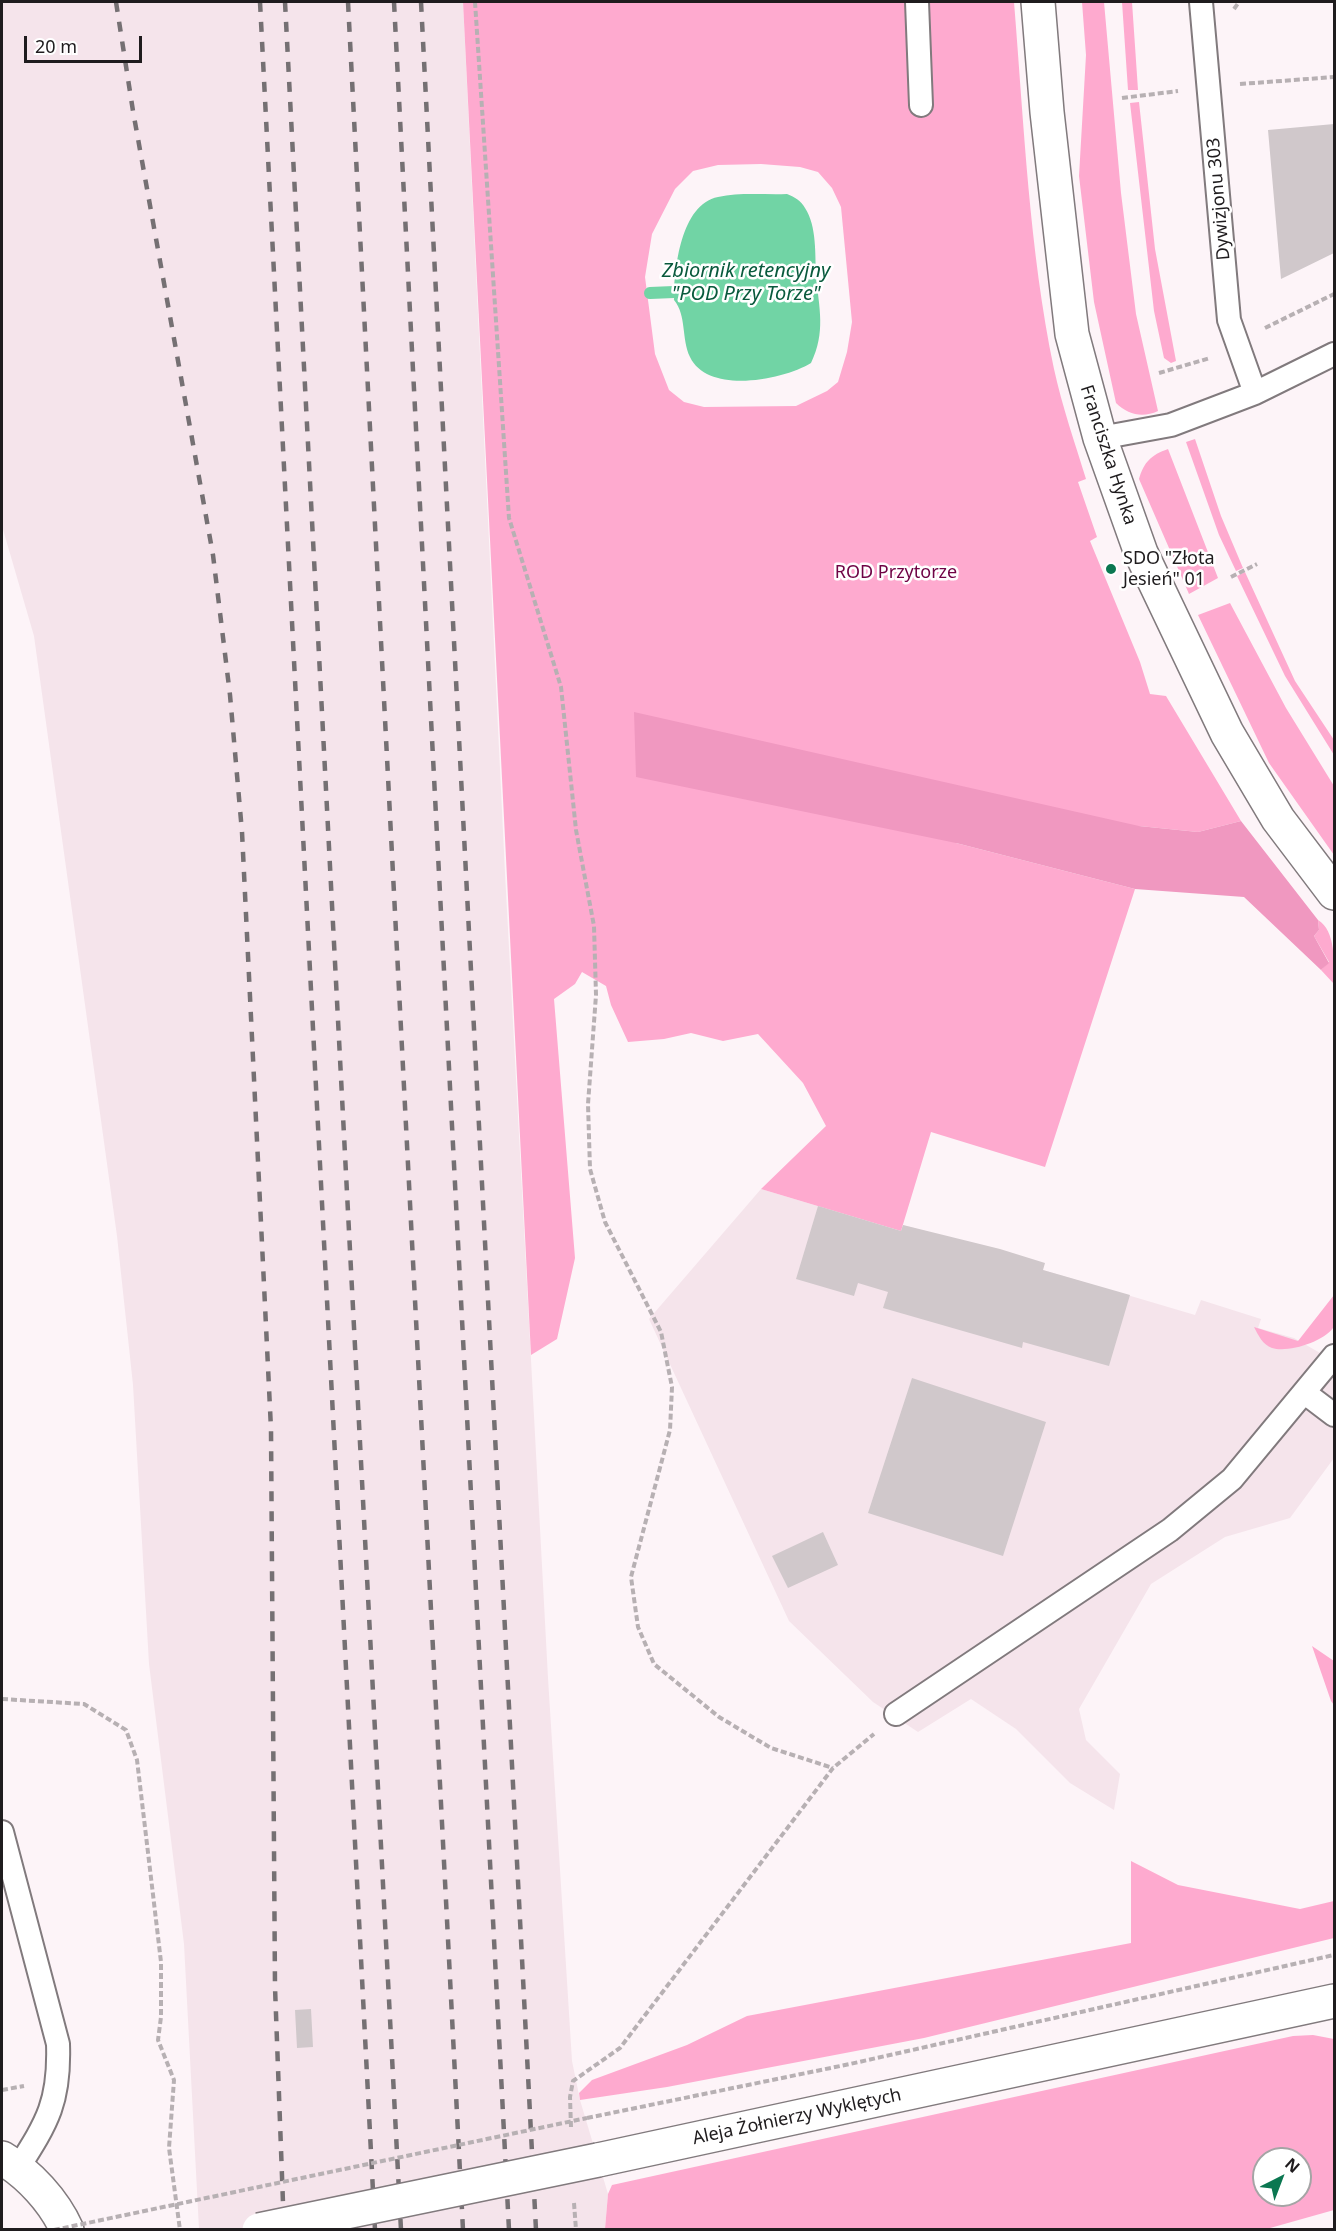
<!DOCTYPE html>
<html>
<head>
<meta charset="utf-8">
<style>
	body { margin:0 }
	#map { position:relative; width:1336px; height:2231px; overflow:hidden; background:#fdf4f8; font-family:"Noto Sans",sans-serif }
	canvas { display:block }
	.frame { position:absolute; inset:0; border:3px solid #1f1c1e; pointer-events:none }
	.north { position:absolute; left:1252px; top:2147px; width:60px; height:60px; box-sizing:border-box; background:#fff; border:2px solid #a5a4a5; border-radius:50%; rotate:42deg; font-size:16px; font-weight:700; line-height:24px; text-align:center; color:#1f1c1e }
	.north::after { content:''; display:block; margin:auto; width:21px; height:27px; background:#0b7751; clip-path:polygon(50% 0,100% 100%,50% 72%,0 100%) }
	.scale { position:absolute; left:24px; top:36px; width:118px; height:27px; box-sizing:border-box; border:3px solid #1f1c1e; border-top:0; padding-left:8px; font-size:18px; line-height:21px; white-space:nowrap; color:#1f1c1e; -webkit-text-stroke:4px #fff; paint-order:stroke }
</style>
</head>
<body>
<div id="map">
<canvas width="1336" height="2231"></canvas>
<div class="frame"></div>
<div class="north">N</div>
<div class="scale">20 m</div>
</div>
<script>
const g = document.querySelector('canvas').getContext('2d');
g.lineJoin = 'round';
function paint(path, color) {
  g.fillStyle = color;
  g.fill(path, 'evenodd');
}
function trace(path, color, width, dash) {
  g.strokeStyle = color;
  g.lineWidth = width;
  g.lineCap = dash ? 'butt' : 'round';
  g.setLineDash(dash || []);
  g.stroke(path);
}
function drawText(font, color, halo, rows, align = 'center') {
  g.font = font + ' "Noto Sans",sans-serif';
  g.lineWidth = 5;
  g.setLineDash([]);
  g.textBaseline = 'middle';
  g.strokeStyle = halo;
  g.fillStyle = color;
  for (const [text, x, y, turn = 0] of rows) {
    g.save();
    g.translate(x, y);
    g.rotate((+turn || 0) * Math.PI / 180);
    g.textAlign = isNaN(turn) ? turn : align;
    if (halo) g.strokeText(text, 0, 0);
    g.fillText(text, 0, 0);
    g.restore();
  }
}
const built = new Path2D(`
	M2 2H463L505 873 548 1678 572 2061 580 2100 608 2194 605 2229H199L184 1944 149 1664 133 1385 117 1236 34 636 2 526Z
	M761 1189 901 1231 903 1225 999 1251 1043 1270 1195 1315 1201 1300 1261 1319 1258 1328 1294 1338 1334 1361V1458L1290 1518 1225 1537 1151 1584 1079 1709 1086 1740 1120 1774 1114 1810 1070 1783 1016 1729 971 1699 918 1732 873 1702 789 1621 649 1319Z`);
const green = new Path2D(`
	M463 2H1014C1024 124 1029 249 1054 369 1062 406 1075 443 1086 479L1078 482 1097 537 1090 541 1140 662 1150 694 1166 696 1241 821 1198 832 1139 826 956 843 1135 889 1045 1167 931 1132 901 1231 761 1189 826 1126 803 1083 758 1034 723 1041 691 1033 664 1039 628 1042 611 1005 606 986 582 972 575 984 554 999 575 1258 557 1339 531 1355ZM761 164 800 167 818 172 832 188 841 207 852 322 847 352 838 382 827 391 796 406 704 407 684 402 669 390 655 354 645 277 652 234 675 189 693 171 718 165Z
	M1082 2H1104L1121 193 1136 314 1158 411C1143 418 1128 415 1116 403L1094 302 1079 176 1086 55Z
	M1122 2H1132L1138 90H1128Z
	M1139 102 1155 249 1176 361 1171 363 1164 358 1154 311 1130 103Z
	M1195 439 1221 516 1243 568 1236 571 1219 535 1186 442Z
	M1168 449 1218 578 1189 594 1139 479C1144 462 1151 455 1168 449Z
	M1245 572 1295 681 1334 740V755L1285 676 1237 576Z
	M1230 603 1286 708 1334 786V855L1269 763 1198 615Z
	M1318 920C1336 931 1334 962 1334 984L1321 970 1329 962 1314 936 1319 930Z
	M1334 1295C1335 1304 1336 1320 1333 1328 1323 1342 1288 1353 1272 1348 1263 1345 1258 1335 1254 1327L1298 1341Z
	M1312 1646 1334 1661V1705L1331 1701Z
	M1131 1861 1178 1885 1300 1909 1334 1901V1938L924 2038 667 2087 580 2100 579 2093 592 2080 687 2045 747 2016 1131 1943Z
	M1313 2035 1334 2039V2210L1263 2230 605 2229 608 2194 612 2185 1293 2036ZM1264 2159H1300V2195H1264Z`);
const forest = new Path2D(`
	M634 712 1139 826 1198 832 1241 821 1318 920 1319 930 1314 936 1329 963 1321 970 1244 897 1135 889 956 843 636 777Z`);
const water = new Path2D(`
	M787 194C795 197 801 201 805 208 817 226 815 255 816 276 819 308 826 332 811 363 783 380 708 395 690 357 681 338 687 316 674 300 674 269 681 204 718 197 740 192 765 195 787 194Z`);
const stream = new Path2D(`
	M650 293 674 292`);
const building = new Path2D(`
	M1334 124V253L1281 279 1268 130Z
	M818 1206 901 1231 903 1225 1000 1249 1045 1263 1043 1270 1130 1295 1109 1366 1023 1342 1022 1348 883 1308 888 1292 858 1283 854 1296 796 1279Z
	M912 1378 1046 1422 1003 1556 868 1513Z
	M823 1532 838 1565 788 1588 772 1556Z
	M311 2009 313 2047 297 2048 295 2010Z`);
const path = new Path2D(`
	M475 2 509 518 561 687 576 830 594 926 596 995 588 1104 590 1169 605 1222 661 1332 672 1387 670 1430 631 1577 638 1627 654 1664 719 1717 771 1748 833 1768
	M1234 9 1239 2
	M1240 84 1334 77
	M1122 98 1178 91
	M1265 328 1334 294
	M1159 373 1210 358
	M1231 577 1257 564
	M2 1699 84 1704 126 1730 137 1760 161 1962V2017L158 2040 174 2080 169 2148 180 2230
	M2 2090 24 2086
	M587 2118 850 2064 1334 1955
	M571 2127 570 2097 573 2081 620 2048 833 1768 874 1734
	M574 2203 576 2230`);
const lane = new Path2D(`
	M917 2 921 105
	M1201 2 1229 320 1255 393
	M1100 438 1171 425 1255 393 1334 354
	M1305 1393 1334 1415
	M896 1714 1170 1530 1232 1479 1334 1356
	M2 1832 58 2044C60 2101 48 2121 18 2168`);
const street = new Path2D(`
	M2 2158C29 2174 54 2201 67 2230`);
const secondary = new Path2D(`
	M1038 2 1047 112 1072 334 1100 438 1141 553 1227 733 1278 819 1334 893
	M598 2160 1334 2001`);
const rail = new Path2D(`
	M116 2 133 111 213 555 230 695 242 832 271 1429 275 1987 284 2230
	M260 2 375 2230
	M285 2 401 2230
	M348 2 463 2230
	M394 2 509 2230
	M421 2 536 2230`);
const pathBridge = new Path2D(`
	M54 2230 587 2118`);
const secondaryBridge = new Path2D(`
	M259 2230 598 2160`);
const markers = [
	[1111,569,6,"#0b7751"]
];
const streetNames = [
	["Dywizjonu 303",1219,199,-95],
	["Franciszka Hynka",1108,455,72],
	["Aleja Żołnierzy Wyklętych",797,2117,-12]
];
const poiNames = [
	["SDO \"Złota",1123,559],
	["Jesień\" 01",1123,580]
];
const parkNames = [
	["ROD Przytorze",896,573]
];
const waterNames = [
	["Zbiornik retencyjny",746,271],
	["\"POD Przy Torze\"",746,294]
];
paint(built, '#f5e4eb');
paint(green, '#feaacf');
paint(forest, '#f098c0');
paint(water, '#71d4a5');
trace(stream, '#71d4a5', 12);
paint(building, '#d0c8cb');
trace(lane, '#817a7d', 26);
trace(street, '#817a7d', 36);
trace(secondary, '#817a7d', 36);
trace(path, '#b7b0b3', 4, [6, 3]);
trace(lane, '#fff', 22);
trace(street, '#fff', 33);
trace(secondary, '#fff', 33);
trace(rail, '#757073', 4.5, [10, 10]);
trace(secondaryBridge, '#817a7d', 36, []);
trace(pathBridge, '#b7b0b3', 4, [6, 3]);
trace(secondaryBridge, '#fff', 33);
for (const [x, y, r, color] of markers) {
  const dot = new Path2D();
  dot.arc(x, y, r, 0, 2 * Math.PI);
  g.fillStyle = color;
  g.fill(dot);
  trace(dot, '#fff', 2);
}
drawText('18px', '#1f1c1e', '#fff', streetNames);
drawText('18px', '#1f1c1e', '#fff', poiNames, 'left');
drawText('18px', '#6f0345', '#fff', parkNames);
drawText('italic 20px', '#095a3d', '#fff', waterNames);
</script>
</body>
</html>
